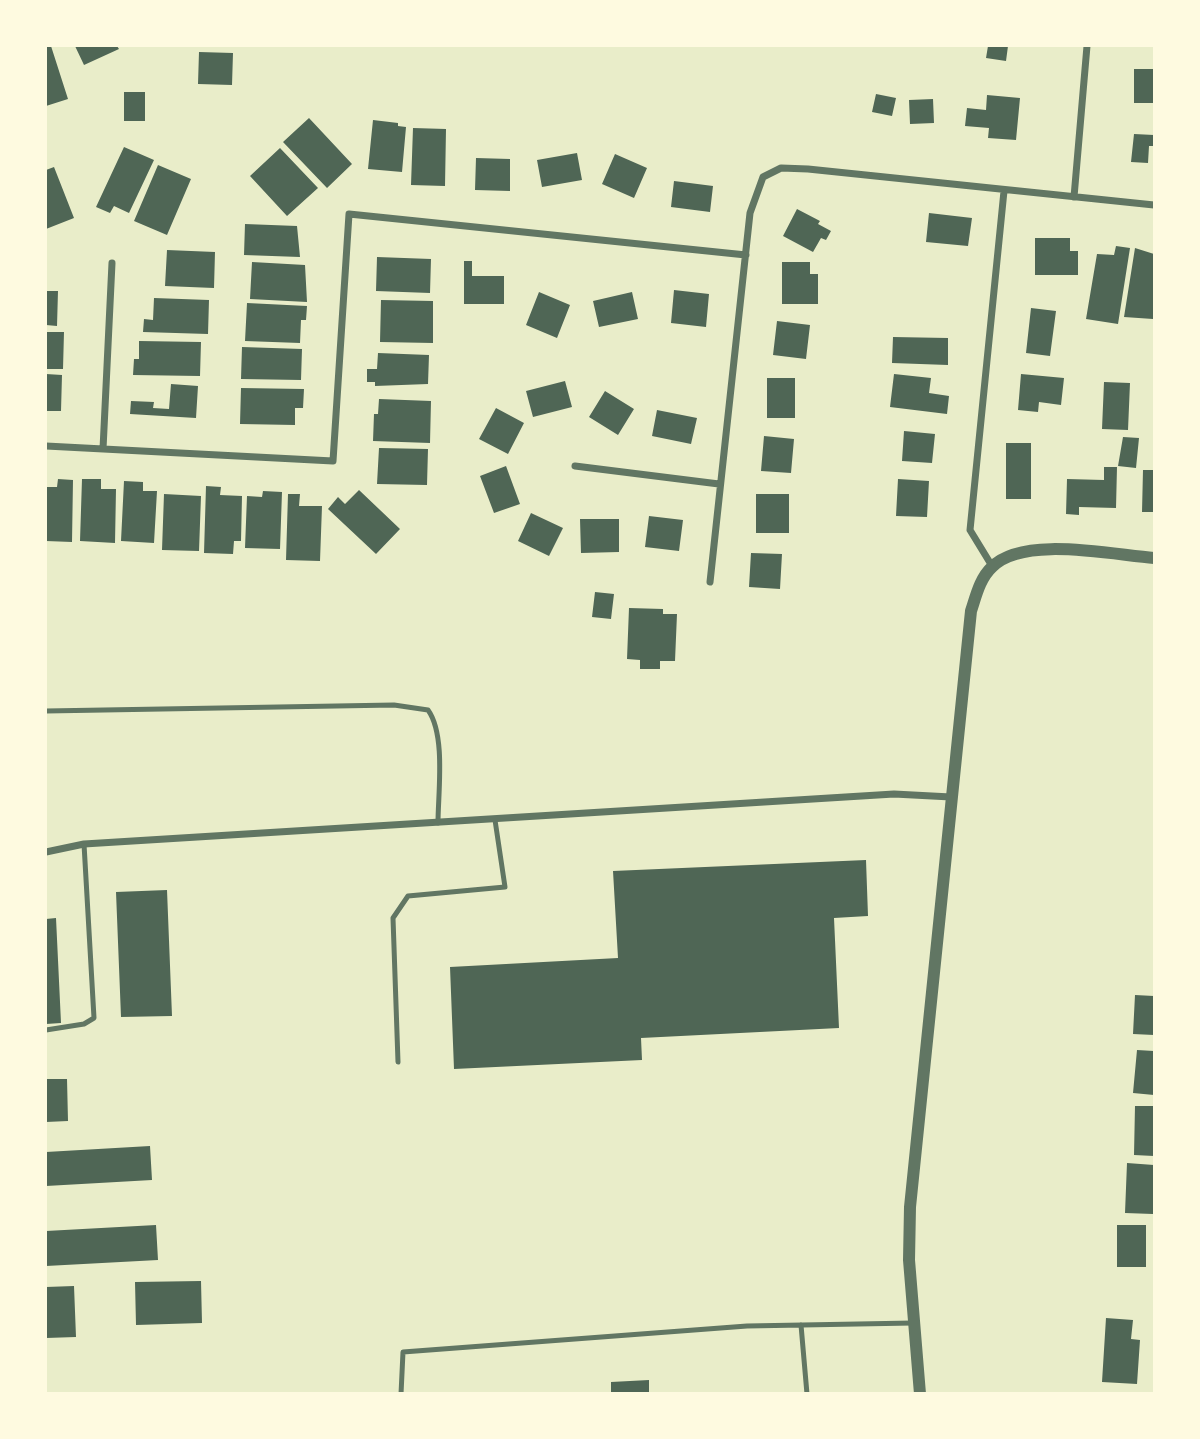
<!DOCTYPE html>
<html>
<head>
<meta charset="utf-8">
<style>
	body { margin:0 }
	#map { position:relative; width:1200px; height:1439px; overflow:hidden; background:#e9edc9; font-family:"Exo 2",sans-serif }
	canvas { display:block }
	.frame { position:absolute; inset:0; border:47px solid #fefae0; pointer-events:none }
</style>
</head>
<body>
<div id="map">
<canvas width="1200" height="1439"></canvas>
<div class="frame"></div>
</div>
<script>
const g = document.querySelector('canvas').getContext('2d');
g.lineJoin = 'round';
function paint(path, color) {
  g.fillStyle = color;
  g.fill(path, 'evenodd');
}
function trace(path, color, width, dash) {
  g.strokeStyle = color;
  g.lineWidth = width;
  g.lineCap = dash ? 'butt' : 'round';
  g.setLineDash(dash || []);
  g.stroke(path);
}
const building = new Path2D(`
	M46 46H51L68 99 46 106Z
	M75 46H117L119 49 84 65Z
	M988 46H1008L1006 61 986 58Z
	M199 52 233 53 232 85 198 84Z
	M1134 69H1154V103H1134Z
	M124 92H145V121H124Z
	M876 94 896 98 892 116 872 112Z
	M987 95 1020 98 1016 140 988 138 989 128 965 126 967 108 986 110Z
	M933 99 934 123 910 124 909 100Z
	M309 118 352 164 327 188 283 142Z
	M373 120 398 123V126L406 127 402 172 368 169Z
	M413 128 446 129 445 186 411 185Z
	M1134 134 1154 135V146H1149L1148 163 1131 162Z
	M124 147 154 160 129 213 114 206 110 213 96 207Z
	M280 148 318 188 287 216 250 176Z
	M577 153 582 180 542 187 537 160Z
	M615 154 647 168 634 198 602 184Z
	M476 158 510 159V191L475 190Z
	M158 165 191 179 167 235 134 221Z
	M54 167 74 218 46 229V170Z
	M674 181 713 186 710 212 671 207Z
	M797 209 820 221 818 224 831 231 826 240 821 238 813 252 783 236Z
	M929 213 972 218 968 246 926 242Z
	M245 224 297 226 300 257 244 255Z
	M1035 238H1070V251H1078V275H1035Z
	M1116 246 1130 248 1118 324 1086 319 1097 254 1114 255Z
	M1135 248 1154 254 1153 319 1124 317Z
	M167 250 215 252 214 288 165 286Z
	M377 257 431 259 430 293 376 291Z
	M464 261H472V276H504V304H464Z
	M252 262 305 265 307 302 250 299Z
	M782 262H810V274H818V304H782Z
	M674 290 709 294 706 327 671 323Z
	M46 291H58L57 326 46 325Z
	M539 292 570 305 557 338 526 325Z
	M632 292 638 319 599 327 593 301Z
	M154 298 209 300 208 334 143 332 144 319 153 320Z
	M381 300 433 301V343L380 342Z
	M247 303 307 306 306 320H301L300 343 245 341Z
	M1031 308 1056 311 1050 356 1026 353Z
	M777 321 810 325 806 359 773 355Z
	M46 332H64L63 369H46Z
	M893 337 948 338V365L892 363Z
	M139 341 201 342 200 376 133 375 134 359H139Z
	M242 347 302 349 301 380 241 379Z
	M378 353 429 355 428 384 375 386V382H367V369H377Z
	M46 374 62 375 61 411H46Z
	M894 374 931 378 929 393 949 396 947 414 890 407Z
	M1021 374 1064 378 1061 405 1039 402 1038 412 1018 410Z
	M767 378H795V418H767Z
	M565 381 572 407 533 417 526 391Z
	M1104 382 1130 383 1128 430 1102 429Z
	M171 384 198 386 196 418 130 414 131 401 154 402 153 408 169 409Z
	M241 388 304 389 303 408H295V425L240 424Z
	M605 391 634 409 618 435 589 417Z
	M379 399 431 401 430 443 373 441 374 414H378Z
	M496 408 524 423 508 454 479 439Z
	M657 410 697 418 691 444 652 436Z
	M904 431 935 434 932 463 902 461Z
	M764 436 794 439 791 473 761 471Z
	M1123 437 1139 438 1136 468 1118 466Z
	M1006 443H1031V499H1006Z
	M379 448 428 449 427 485 377 484Z
	M506 466 520 504 494 513 480 476Z
	M1104 467H1117L1116 508 1079 507V515L1066 514 1067 479 1104 480Z
	M1143 470H1154V512H1142Z
	M58 479 73 480 72 542 46 541V487H57Z
	M82 479H101V489H116L115 543 80 541Z
	M898 479 929 481 927 517 896 516Z
	M124 481 143 482V491H157L154 543 121 541Z
	M206 486 221 487 220 495 242 496 241 541H234L233 554 204 553Z
	M359 490 400 529 376 554 328 509 338 497 345 504Z
	M263 491 282 492 280 549 245 548 247 496 262 497Z
	M164 494 201 496 199 551 162 550Z
	M288 494H300L299 506H322L320 561 286 560Z
	M756 494H789V533H756Z
	M531 513 563 528 549 556 518 541Z
	M649 516 683 520 679 551 645 547Z
	M580 519H619V552L581 553Z
	M751 553 782 554 780 589 749 587Z
	M595 592 614 594 611 619 592 617Z
	M629 608 663 609V614H677L675 661H660V669H640V660L627 659Z
	M866 860 868 916 834 918 839 1028 641 1038 642 1060 454 1069 450 967 618 958 613 871Z
	M167 890 172 1016 121 1017 116 892Z
	M56 918 61 1023 46 1024V919Z
	M1135 995 1154 996V1035L1133 1034Z
	M1137 1050 1154 1051V1095L1133 1093Z
	M46 1079H67L68 1121 46 1122Z
	M1135 1106H1154V1156L1134 1155Z
	M150 1146 152 1180 46 1186V1152Z
	M1127 1163 1154 1165 1153 1214 1125 1213Z
	M156 1225 158 1260 46 1266V1231Z
	M1117 1225H1146V1267H1117Z
	M201 1281 202 1323 136 1325 135 1282Z
	M74 1286 76 1337 46 1338V1287Z
	M1106 1318 1133 1320 1131 1339 1140 1340 1137 1384 1102 1382Z
	M649 1380V1394H611V1382Z`);
const service = new Path2D(`
	M46 711 394 705 428 710C446 735 438 793 438 823
	M46 1030 84 1024 94 1018 84 844
	M398 1062 393 918 408 896 505 887 495 820
	M801 1325 807 1394
	M401 1394 403 1352 747 1326 913 1323`);
const minor = new Path2D(`
	M1074 197 1087 46
	M46 446 333 461 349 214 746 255
	M103 449 112 263
	M575 466 719 484
	M992 566 970 530 1004 191
	M710 582 750 213 763 177 781 168 808 169 1154 205
	M46 852 84 844 894 794 951 797`);
const tertiary = new Path2D(`
	M920 1394 909 1260 910 1207 971 611C976 596 980 578 992 567 1023 535 1113 555 1154 558`);
paint(building, '#4f6655');
trace(service, '#617663', 5);
trace(minor, '#617663', 7);
trace(tertiary, '#617663', 12);
</script>
</body>
</html>
